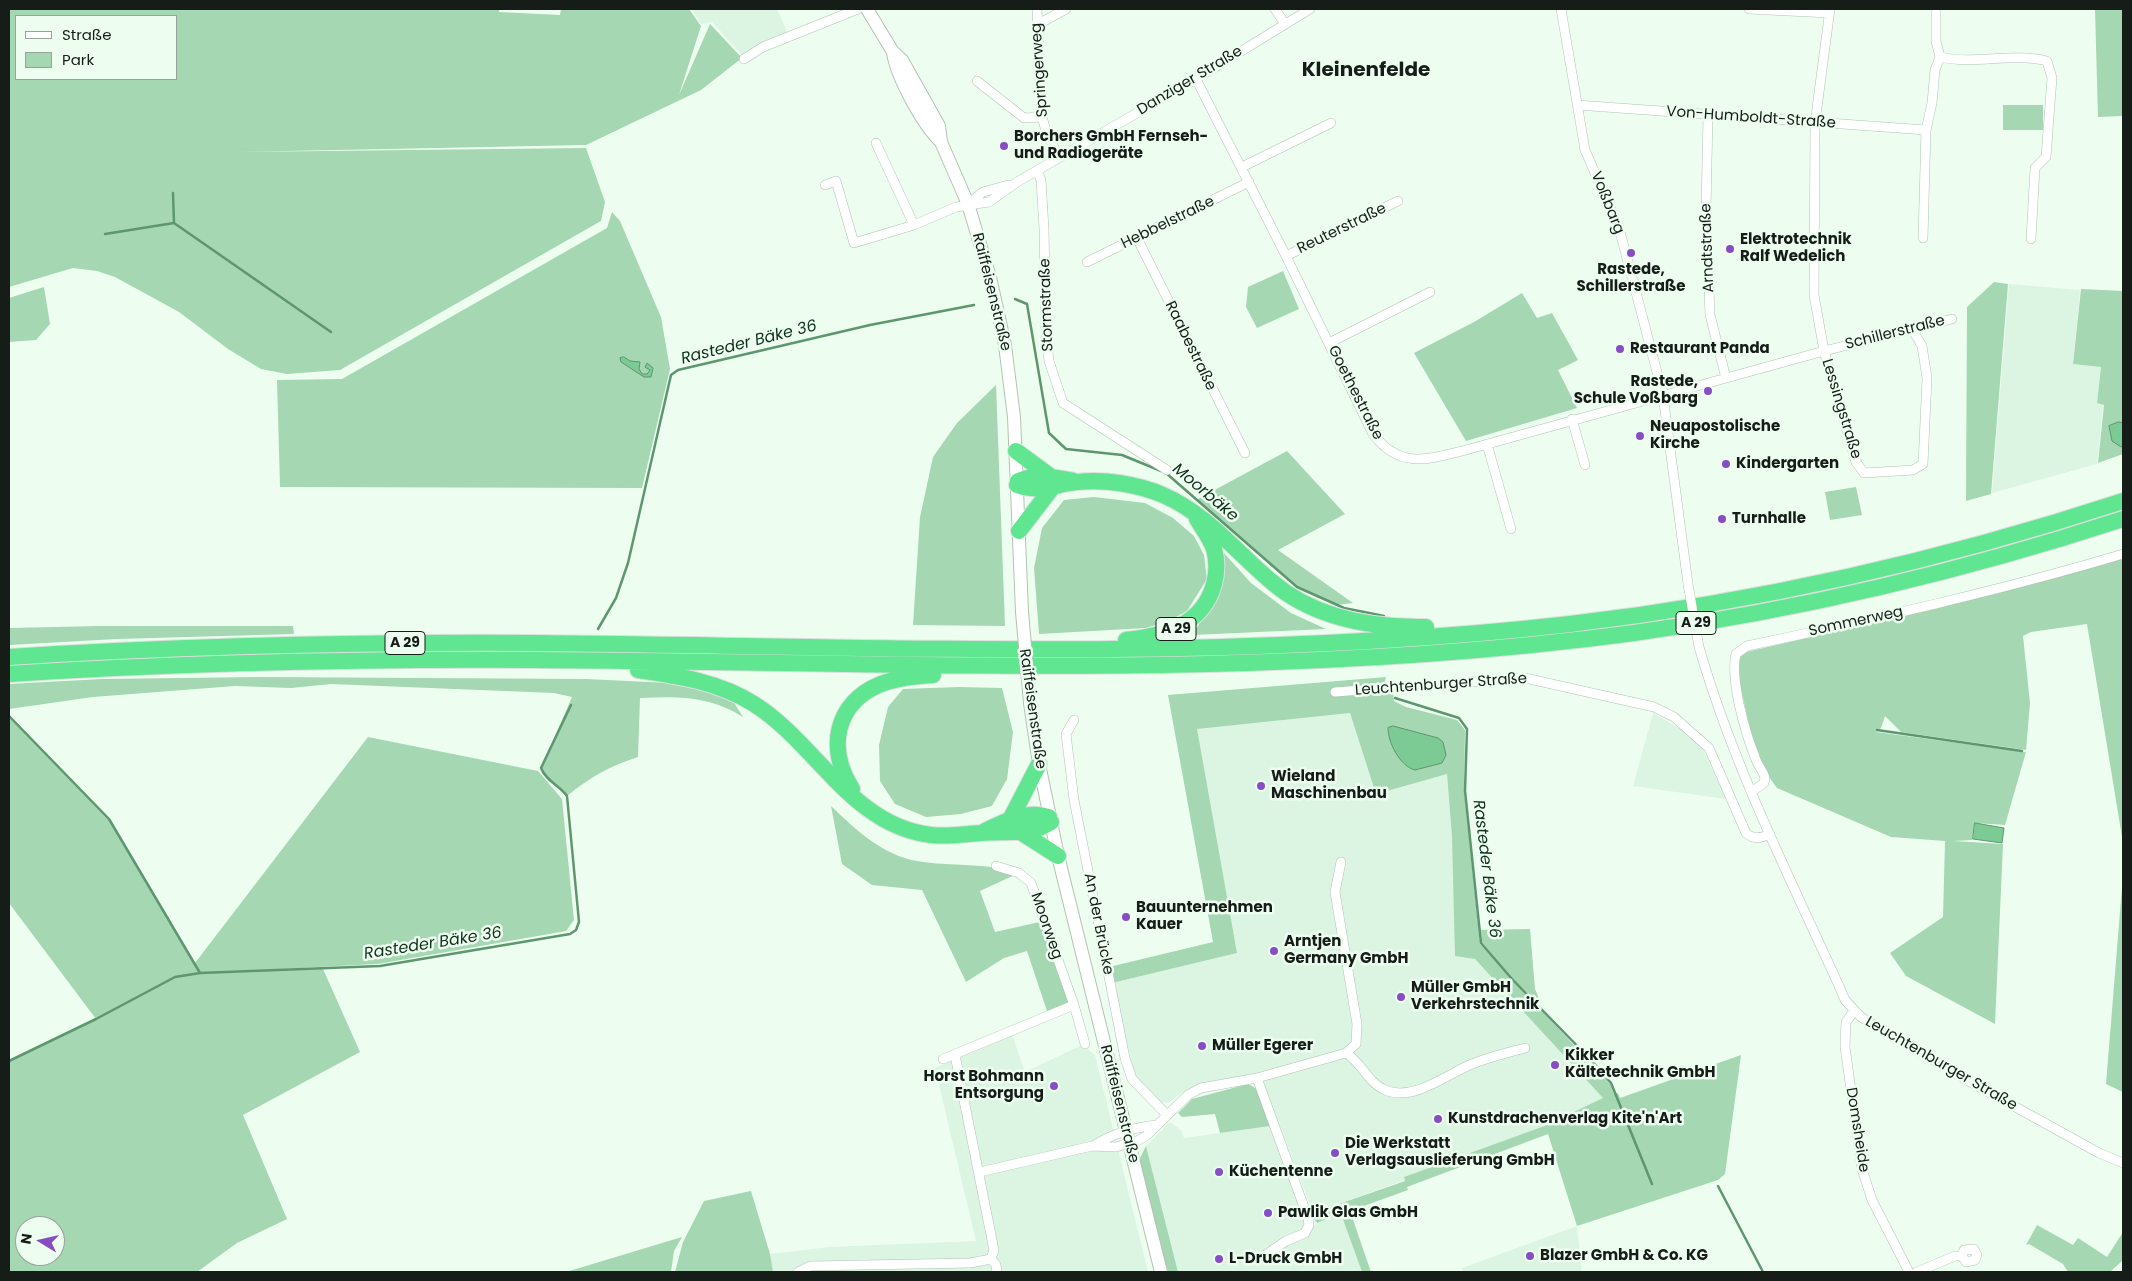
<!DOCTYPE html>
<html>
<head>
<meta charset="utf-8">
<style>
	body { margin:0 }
	#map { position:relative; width:2132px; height:1281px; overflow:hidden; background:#edfef1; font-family:Poppins,sans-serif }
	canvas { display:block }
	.frame { position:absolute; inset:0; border:10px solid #161c18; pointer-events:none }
	.legend { position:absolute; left:15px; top:15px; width:162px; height:65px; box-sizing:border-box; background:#edfef1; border:1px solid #97a49a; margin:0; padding:6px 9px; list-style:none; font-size:15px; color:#161c18 }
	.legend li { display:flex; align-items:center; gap:10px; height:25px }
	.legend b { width:25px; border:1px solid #97a49a }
	.north { position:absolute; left:15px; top:1216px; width:50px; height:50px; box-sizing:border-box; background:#edfef1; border:1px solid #97a49a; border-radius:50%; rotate:279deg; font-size:14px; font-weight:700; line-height:20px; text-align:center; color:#161c18 }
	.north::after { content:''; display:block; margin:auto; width:18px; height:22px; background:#864dc4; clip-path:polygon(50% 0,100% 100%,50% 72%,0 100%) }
</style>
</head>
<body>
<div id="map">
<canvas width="2132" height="1281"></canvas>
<div class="frame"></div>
<ul class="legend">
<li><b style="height:6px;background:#fff"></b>Straße</li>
<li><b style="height:14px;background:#a5d7b2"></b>Park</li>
</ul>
<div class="north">N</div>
</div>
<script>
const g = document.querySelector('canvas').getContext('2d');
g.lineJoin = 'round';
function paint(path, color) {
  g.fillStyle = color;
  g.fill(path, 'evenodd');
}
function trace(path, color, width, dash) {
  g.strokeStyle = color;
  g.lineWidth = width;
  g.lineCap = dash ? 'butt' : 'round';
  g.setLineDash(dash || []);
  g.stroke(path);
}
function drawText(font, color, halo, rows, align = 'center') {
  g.font = font + ' Poppins,sans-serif';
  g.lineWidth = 5;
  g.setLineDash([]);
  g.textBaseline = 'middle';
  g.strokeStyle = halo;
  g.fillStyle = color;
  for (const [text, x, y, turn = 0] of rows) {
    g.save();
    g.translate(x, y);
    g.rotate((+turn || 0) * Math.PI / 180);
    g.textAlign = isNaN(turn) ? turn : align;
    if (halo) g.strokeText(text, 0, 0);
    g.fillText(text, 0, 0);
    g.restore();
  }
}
const built = new Path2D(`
	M692 9H777L788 34 744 57 712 22 701 24Z
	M2009 284 2080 290 2073 364 2101 367 2097 403 2103 405 2097 464 1992 493Z
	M1350 713 1376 793 1447 774 1452 837 1475 959 1604 1098 1547 1125 1404 1177 1405 1180 1313 1213 1260 1073 1202 1084 1186 1090 1168 1103 1158 1102 1135 1076 1112 983 1237 953 1196 729Z
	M1653 713 1680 729 1702 747 1726 799 1633 786Z
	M1012 1034 1025 1072 1082 1045 1095 1055 1148 1272H773L770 1254 829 1247 976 1241 935 1068Z
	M1170 1122 1181 1130 1184 1138 1270 1126 1305 1219 1303 1229 1341 1214 1362 1272H1178L1146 1146Z
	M1577 1226 1582 1272H1463L1462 1268Z`);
const green = new Path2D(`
	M9 9H499V12L560 15 561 9H689L701 26 679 95 710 24 742 58 701 90 586 145 237 152 586 148 605 202 601 221 340 370 287 374 261 369 228 349 179 312 115 277 97 271 73 268 9 287ZM16 16H176V79H16Z
	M2095 9H2123V116L2098 117Z
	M2003 105H2043V130H2003Z
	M612 212 620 221 661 317 670 369 642 488 280 487 277 380 342 379 607 228Z
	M1283 271 1299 309 1257 328 1246 307 1248 287Z
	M1994 282 2008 284 1991 494 1966 501 1967 307Z
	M44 287 50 324 36 340 9 342V298Z
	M2081 289 2123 291V423L2109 426 2121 447 2123 446V454L2098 463 2104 405 2097 403 2101 367 2073 364Z
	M1522 293 1537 318 1552 313 1578 360 1558 370 1577 408 1466 441 1414 353 1474 322Z
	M996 385 1005 626 913 625 920 517 933 457 957 423Z
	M1287 451 1345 514 1278 550 1353 603 1337 605 1297 587 1196 500Z
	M1856 487 1862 515 1830 520 1825 492Z
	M1094 497 1145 503 1173 518 1194 536 1204 555 1207 579 1187 611 1169 621 1146 628 1039 634 1034 568 1042 528 1064 500Z
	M1223 552 1251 583 1291 613 1326 629 1192 635 1216 598Z
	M2123 556V843L2087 624 2031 632 2023 636 2030 703 2026 750 1901 732 1885 716 1881 728 1876 732 2026 752 2005 825 1975 823 1972 840 1953 841 2003 844 1995 1024 1906 976 1890 953 1943 917 1945 841 1891 837 1777 788 1757 760 1736 667 1742 653 1896 617Z
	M100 626H293L294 634 117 639 9 645V628Z
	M260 677 586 679 690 684 733 701 743 717C710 696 678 696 640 698L638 757C610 766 590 777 567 796 559 785 546 781 541 768L572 697 554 693 331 684 291 688 235 686 93 697 9 709V684L102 679Z
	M1386 677 1383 692H1393L1394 701 1406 707 1457 720 1465 730 1464 791 1480 944 1610 1084 1614 1094 1618 1093 1620 1098 1741 1055 1725 1174 1718 1180 1577 1226 1548 1134 1407 1187 1408 1190 1350 1211 1371 1272H1362L1341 1214 1317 1223 1313 1218V1213L1405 1181 1404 1177 1547 1125 1603 1098 1475 959 1455 956 1452 837 1447 774 1376 794 1350 713 1197 729 1237 953 1112 983 1109 967 1213 942 1168 695Z
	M959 687 1002 688 1013 732 1007 779 992 806 961 814 926 817 895 804 880 781 879 745 888 707 903 689Z
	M9 716 109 819 195 963 368 737 538 771 562 799 574 920 566 931 378 964 240 971 323 969 360 1052 243 1115 287 1219 237 1243 197 1272H9V1061L96 1019 9 903ZM25 1226H55V1256H25Z
	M831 806C855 829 882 855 917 861 952 867 984 862 1019 873L980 891 995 932 1044 921 1074 1005 1049 1017 1027 951 1004 958 966 982 922 890 872 885 842 864Z
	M2123 875V1092L2106 1084Z
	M1530 929 1535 989 1540 1001 1538 1003 1513 979 1482 942 1481 930Z
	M1248 1084 1257 1089 1270 1126 1220 1133 1215 1114 1182 1117 1178 1113 1192 1099Z
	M1146 1146 1178 1272H1168L1139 1160Z
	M751 1191 770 1254 773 1272H675L683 1242 704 1201Z
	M2037 1225 2073 1245 2078 1238 2107 1257 2123 1232V1260L2110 1272H2068L2063 1264 2029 1244 2026 1245Z
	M682 1237 674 1251 671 1272H566Z`);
const water = new Path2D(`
	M624 357 630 361 640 362 639 369 642 374H647L650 370 645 367 647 363 653 368 651 377H644L621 362 620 358Z
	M2119 422 2123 423V446L2121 447 2112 441 2109 426Z
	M1393 726 1438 738 1443 742 1446 755 1442 763 1415 770C1400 766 1388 743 1388 728Z
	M1975 823 2004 828 2002 843 1973 839Z`);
const stream = new Path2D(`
	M173 193 174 223
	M105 234 174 223 331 332
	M1015 299 1027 304 1049 433 1066 449 1122 455 1161 471
	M1166 473 1297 587 1344 608 1384 616
	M598 629 616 598 628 563 671 375 678 370 870 325 974 305
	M1395 698 1459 718 1467 729 1465 791 1481 943 1512 979 1591 1060 1611 1083 1652 1184
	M9 716 109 819 200 973
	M1877 730 2022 751
	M9 1061 96 1019 175 977 200 973 380 966 570 934 576 930 579 922 567 796C559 785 546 781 541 768L571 705
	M1718 1186 1763 1272`);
const street = new Path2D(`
	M1037 9 1042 117 1047 134 1059 157
	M1275 9 1285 24
	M1561 9 1585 150 1619 228 1663 395 1688 584
	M1749 9 1829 13
	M1830 9 1815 123 1814 295 1824 351 1856 462 1864 473 1913 470 1923 464 1927 378 1922 346 1912 329
	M1936 9V41L1940 57C1975 65 2012 52 2047 61L2052 78 2046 157 2035 168 2031 239
	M1037 21H1044L1066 9
	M744 59 763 47 858 9
	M1196 79 1286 256 1373 434C1400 470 1429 459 1466 450L1824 351 1952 319
	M977 81 1024 118 1042 117
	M1577 105 1926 130
	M1708 115 1706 210 1710 315 1726 378
	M876 143 914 225
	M1242 167 1331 123
	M1037 171 1041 180 1044 229 1046 334 1049 361 1063 403 1167 470
	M825 185 836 181 854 243 914 225 956 207 989 202 1017 182 1196 79 1310 9
	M968 204 983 192 1008 185
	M1137 238 1245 453
	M1923 238 1926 130 1932 103 1935 70 1940 57
	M1286 256 1398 201
	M1087 262 1249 182
	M1329 343 1430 292
	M1572 419 1585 465
	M1487 444 1511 529
	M1699 647C1733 765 1788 874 1839 986L1845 1000 1861 1017 1963 1078 2099 1153 2123 1163
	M1335 692 1525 678 1654 707 1674 717 1709 748 1746 833C1753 840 1762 838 1770 834
	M1074 720 1066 734 1074 800 1125 1058 1132 1079 1167 1115
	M1751 792 1764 783 1765 778C1763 770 1757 765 1755 757 1745 732 1730 680 1736 654L1747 646C1874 619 1999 591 2123 554
	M996 866 1019 873 1031 883 1074 1005 1085 1044
	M1854 1011 1846 1022 1845 1047 1862 1169 1872 1200 1909 1272
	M1346 1053C1362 1063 1368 1083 1385 1090 1414 1102 1447 1074 1472 1064 1489 1057 1507 1053 1525 1048
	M955 1055 994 1250 991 1259
	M943 1059 1074 1005
	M1257 1078 1308 1218 1309 1225 1305 1233 1286 1241 1258 1260
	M1093 1146C1114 1133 1132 1128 1156 1125
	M980 1172 1092 1146 1116 1147 1137 1141 1146 1136 1188 1095 1201 1088 1257 1078 1346 1053 1356 1044 1357 1024 1335 892 1341 862
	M798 1272 810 1266 970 1263 991 1259 996 1265 997 1272
	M1917 1272 1955 1256H1962L1966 1262 1975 1260 1977 1255 1974 1249 1964 1250 1962 1256`);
const secondary = new Path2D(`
	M867 9 893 52 902 60 939 126 941 142 968 204 990 277 1005 345 1014 417 1022 612
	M893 52C896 76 923 125 941 142
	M1030 703 1039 764 1058 856 1161 1272`);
const highway = new Path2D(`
	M1016 451 1050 476
	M1018 481C1037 473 1054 477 1074 481
	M1017 485C1039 493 1056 484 1077 482 1105 479 1137 484 1163 495 1207 514 1236 552 1272 582 1314 618 1372 628 1426 627
	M1019 531 1052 488
	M1126 640C1164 636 1203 625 1214 584 1217 573 1217 560 1214 549 1210 538 1203 529 1197 519
	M9 657C183 646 358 642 533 643 879 646 1226 663 1570 624 1759 602 1943 560 2123 501
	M638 670C679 676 719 682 754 704 816 743 852 826 931 835 949 837 964 834 981 833 1006 830 1028 837 1051 822
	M9 674C183 663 358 659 533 660 900 662 1269 682 1634 633 1800 610 1964 571 2123 519
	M852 789C827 750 834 703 881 684 897 678 916 676 933 675
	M1011 818 1039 764
	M985 831C1005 821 1027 810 1049 817
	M1022 833 1058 856`);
const streetBridge = new Path2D(`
	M1688 584 1699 647`);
const secondaryBridge = new Path2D(`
	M1022 612 1030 703`);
const markers = [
	[1004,146,5,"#864dc4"],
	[1730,249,5,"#864dc4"],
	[1631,253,5,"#864dc4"],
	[1620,349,5,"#864dc4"],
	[1708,391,5,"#864dc4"],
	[1640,436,5,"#864dc4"],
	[1726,464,5,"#864dc4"],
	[1722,519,5,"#864dc4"],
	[1261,786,5,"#864dc4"],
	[1126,917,5,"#864dc4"],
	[1274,951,5,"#864dc4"],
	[1401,997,5,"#864dc4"],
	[1202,1046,5,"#864dc4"],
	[1555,1065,5,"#864dc4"],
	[1054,1086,5,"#864dc4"],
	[1438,1119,5,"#864dc4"],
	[1335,1153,5,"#864dc4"],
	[1219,1172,5,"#864dc4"],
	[1268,1213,5,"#864dc4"],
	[1530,1256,5,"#864dc4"],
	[1219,1259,5,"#864dc4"]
];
const shields = [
	[1696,623,40],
	[1176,629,40],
	[405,643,40]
];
const shieldNames = [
	["A 29",1696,623],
	["A 29",1176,629],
	["A 29",405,643]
];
const streetNames = [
	["Springerweg",1040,70,-94],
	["Danziger Straße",1190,81,-31],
	["Von-Humboldt-Straße",1751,118,4],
	["Voßbarg",1607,203,68],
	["Hebbelstraße",1168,223,-26],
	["Reuterstraße",1342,229,-26],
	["Arndtstraße",1708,248,-92],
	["Raiffeisenstraße",991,292,76],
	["Stormstraße",1047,305,-92],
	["Schillerstraße",1895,333,-14],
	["Raabestraße",1190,346,64],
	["Goethestraße",1355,393,63],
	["Lessingstraße",1841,409,73],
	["Sommerweg",1856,622,-12],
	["Leuchtenburger Straße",1441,685,-4],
	["Raiffeisenstraße",1032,709,82],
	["An der Brücke",1098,924,79],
	["Moorweg",1046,926,71],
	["Leuchtenburger Straße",1941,1064,30],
	["Raiffeisenstraße",1119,1104,76],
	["Domsheide",1857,1130,81]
];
const poiNames = [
	["Borchers GmbH Fernseh-",1014,137],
	["und Radiogeräte",1014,154],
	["Elektrotechnik",1740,240],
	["Ralf Wedelich",1740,257],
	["Rastede,",1631,270,"center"],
	["Schillerstraße",1631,287,"center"],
	["Restaurant Panda",1630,349],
	["Rastede,",1698,382,"right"],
	["Schule Voßbarg",1698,399,"right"],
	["Neuapostolische",1650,427],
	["Kirche",1650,444],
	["Kindergarten",1736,464],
	["Turnhalle",1732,519],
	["Wieland",1271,777],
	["Maschinenbau",1271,794],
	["Bauunternehmen",1136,908],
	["Kauer",1136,925],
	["Arntjen",1284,942],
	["Germany GmbH",1284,959],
	["Müller GmbH",1411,988],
	["Verkehrstechnik",1411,1005],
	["Müller Egerer",1212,1046],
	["Kikker",1565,1056],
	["Kältetechnik GmbH",1565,1073],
	["Horst Bohmann",1044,1077,"right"],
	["Entsorgung",1044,1094,"right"],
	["Kunstdrachenverlag Kite'n'Art",1448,1119],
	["Die Werkstatt",1345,1144],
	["Verlagsauslieferung GmbH",1345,1161],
	["Küchentenne",1229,1172],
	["Pawlik Glas GmbH",1278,1213],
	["Blazer GmbH & Co. KG",1540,1256],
	["L-Druck GmbH",1229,1259]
];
const waterNames = [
	["Rasteder Bäke 36",749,343,-14],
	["Moorbäke",1205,493,40],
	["Rasteder Bäke 36",1486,869,83],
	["Rasteder Bäke 36",433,944,-9]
];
const districtNames = [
	["Kleinenfelde",1366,71]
];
paint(built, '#dcf4e2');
paint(green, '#a5d7b2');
paint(water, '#7dcb94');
trace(water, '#5e966f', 1);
trace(stream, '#5e966f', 2.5);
trace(street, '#b2c2b5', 10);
trace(secondary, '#b2c2b5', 14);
trace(highway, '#dedfdf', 18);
trace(street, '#fff', 9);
trace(secondary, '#fff', 12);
trace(highway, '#60e590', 16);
trace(streetBridge, '#b2c2b5', 10, []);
trace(secondaryBridge, '#b2c2b5', 14, []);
trace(streetBridge, '#fff', 9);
trace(secondaryBridge, '#fff', 12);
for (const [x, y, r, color] of markers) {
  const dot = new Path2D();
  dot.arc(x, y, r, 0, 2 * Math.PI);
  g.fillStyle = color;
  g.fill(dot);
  trace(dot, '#edfef1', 2);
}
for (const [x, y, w] of shields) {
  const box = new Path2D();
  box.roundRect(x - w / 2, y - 11.5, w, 23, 4);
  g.fillStyle = '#edfef1';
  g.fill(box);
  trace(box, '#161c18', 1);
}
drawText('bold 14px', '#161c18', null, shieldNames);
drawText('15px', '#161c18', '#edfef1', streetNames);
drawText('bold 15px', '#161c18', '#edfef1', poiNames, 'left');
drawText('italic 16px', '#0f311b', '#edfef1', waterNames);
drawText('bold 20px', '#161c18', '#edfef1', districtNames);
</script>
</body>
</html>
